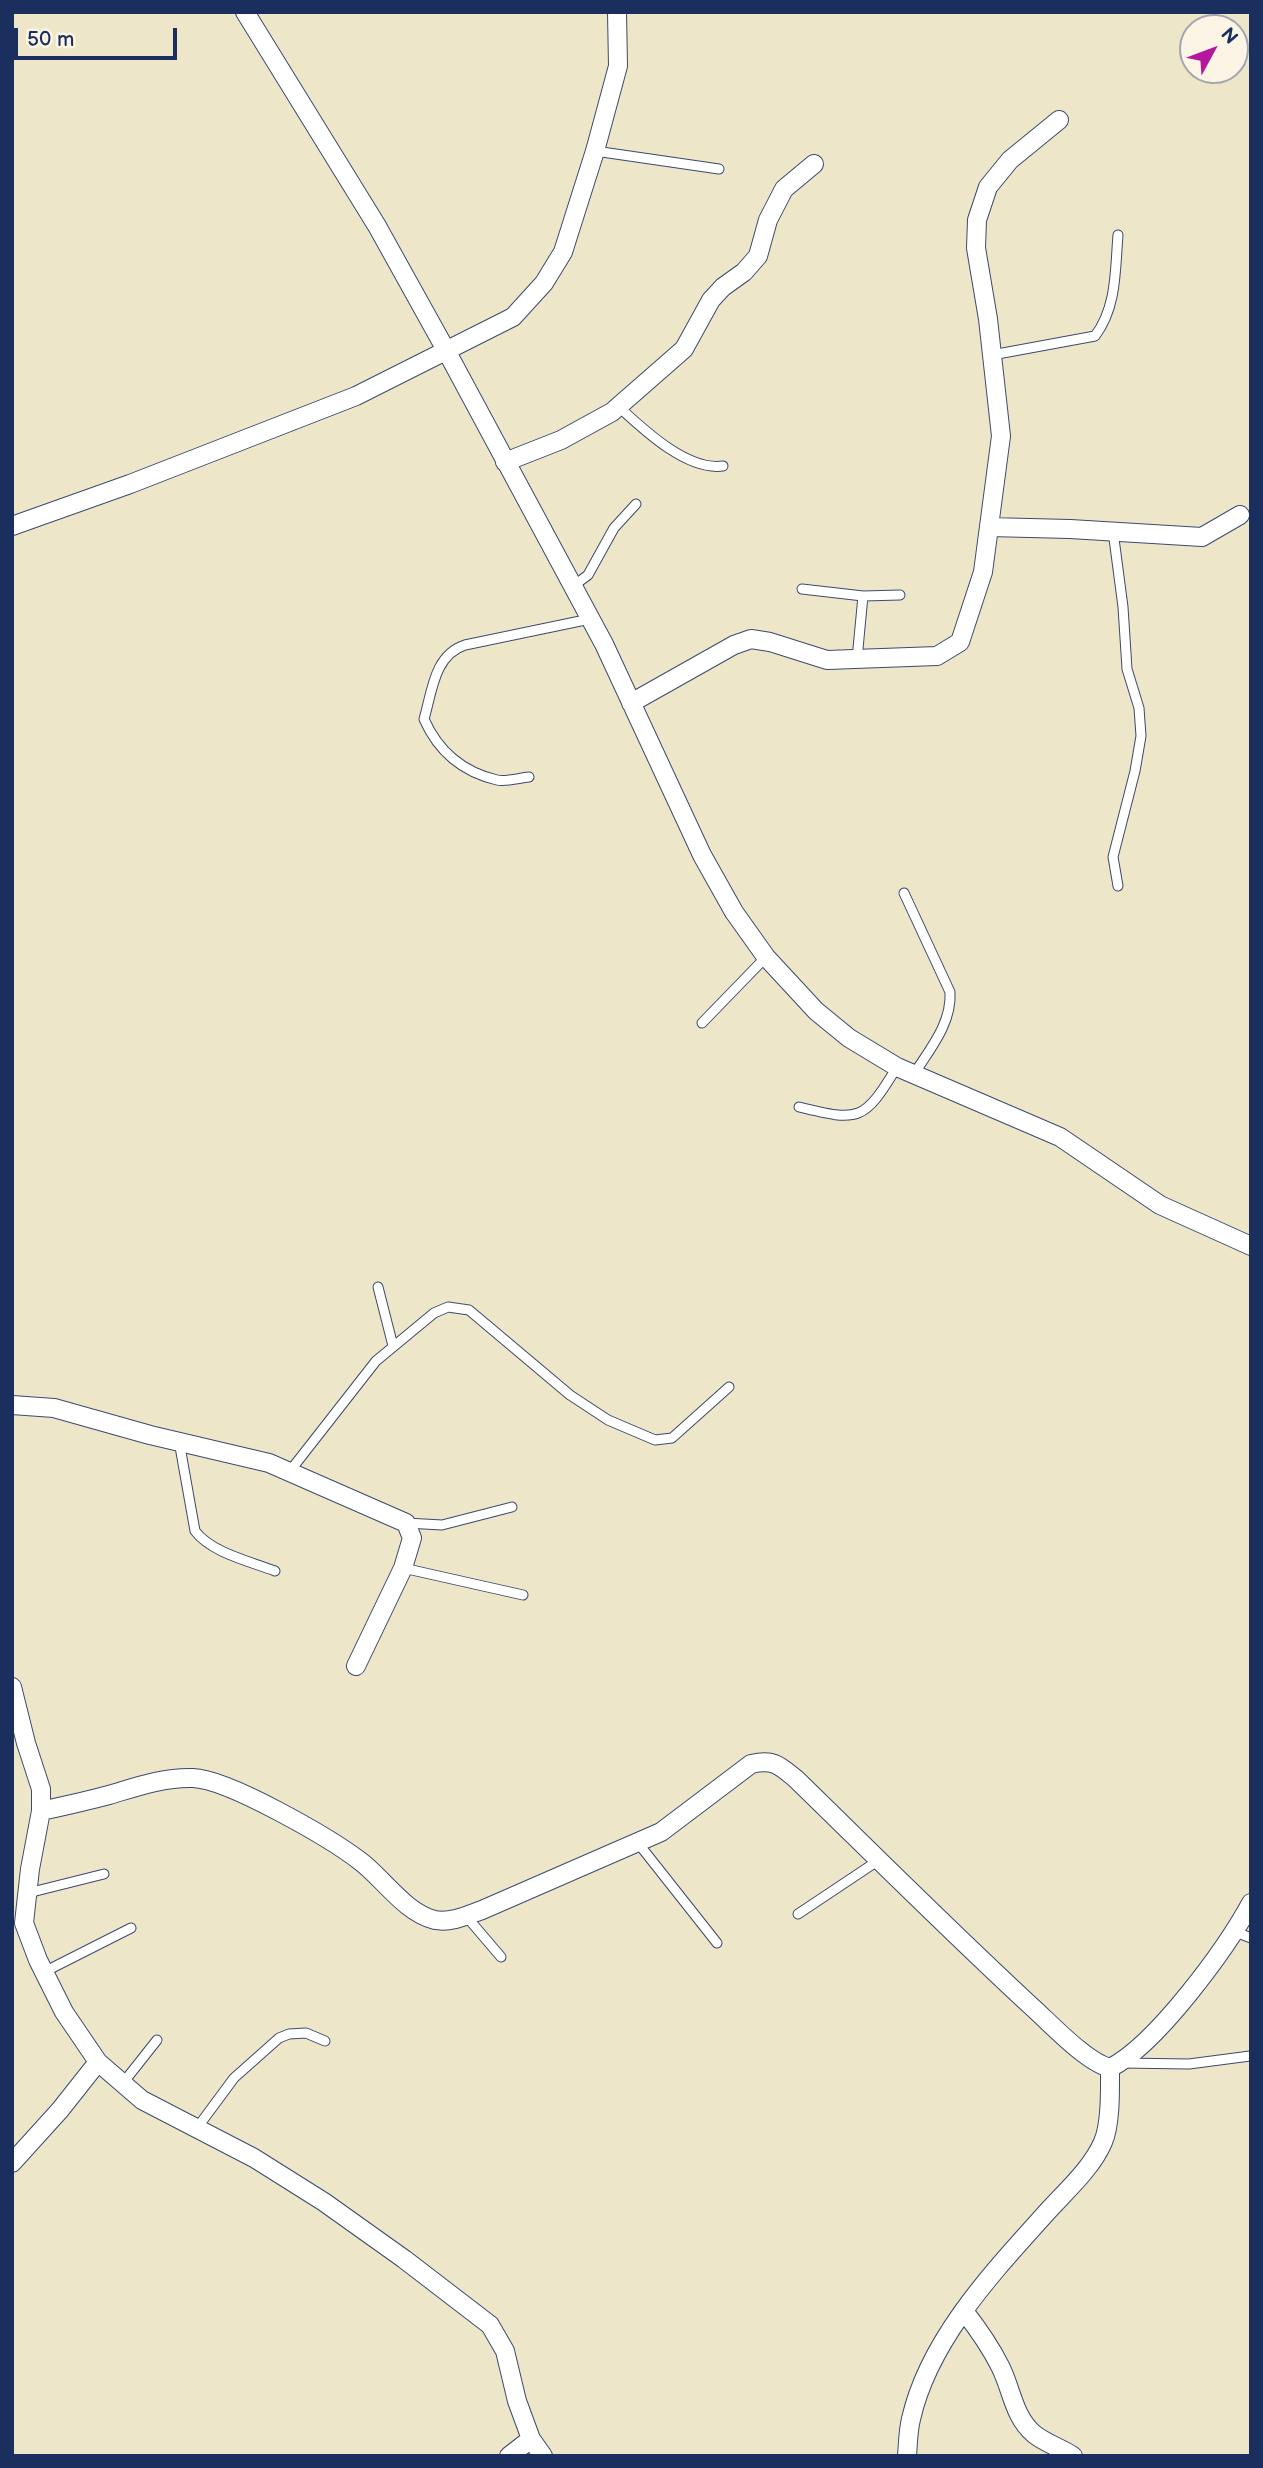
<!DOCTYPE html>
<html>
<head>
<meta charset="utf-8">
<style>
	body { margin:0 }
	#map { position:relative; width:1263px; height:2468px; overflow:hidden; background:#eee6c8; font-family:"Balsamiq Sans",sans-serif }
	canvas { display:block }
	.frame { position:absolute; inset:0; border:14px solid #1b2f5e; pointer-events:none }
	.north { position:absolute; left:1179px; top:14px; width:70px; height:70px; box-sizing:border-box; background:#fcf5e5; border:2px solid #a2a6af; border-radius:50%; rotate:49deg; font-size:19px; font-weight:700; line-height:28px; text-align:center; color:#1b2f5e }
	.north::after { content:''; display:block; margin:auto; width:24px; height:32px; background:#b5179e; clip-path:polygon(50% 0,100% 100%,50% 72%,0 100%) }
	.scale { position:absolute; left:14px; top:28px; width:163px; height:32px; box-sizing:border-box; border:4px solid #1b2f5e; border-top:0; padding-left:9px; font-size:21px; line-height:24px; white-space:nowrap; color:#1b2f5e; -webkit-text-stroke:5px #fcf5e5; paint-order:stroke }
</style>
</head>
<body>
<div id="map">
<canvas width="1263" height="2468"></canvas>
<div class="frame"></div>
<div class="north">N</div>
<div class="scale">50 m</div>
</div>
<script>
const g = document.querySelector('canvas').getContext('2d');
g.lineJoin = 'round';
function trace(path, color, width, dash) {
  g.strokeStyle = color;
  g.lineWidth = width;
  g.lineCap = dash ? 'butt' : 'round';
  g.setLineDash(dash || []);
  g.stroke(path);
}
const service = new Path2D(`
	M595 151 719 169
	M992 355 1095 336C1117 307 1115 270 1118 235
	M619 407C644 430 687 471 723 466
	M1113 531 1123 607 1127 669 1139 708 1141 736 1135 771 1113 857 1118 886
	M572 587 588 575 614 528 636 504
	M802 589 863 596 900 595
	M857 659 863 596
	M529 777C519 778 506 782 497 780 463 772 438 751 424 719 432 692 434 655 465 645L590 619
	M904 893 950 992C952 1023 930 1049 914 1074
	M702 1023 766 957
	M799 1107C860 1122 864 1121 897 1067
	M378 1287 393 1346
	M179 1441 195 1531C212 1553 249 1561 275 1571
	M290 1471 376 1361 434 1313 448 1307 469 1310 570 1395 608 1420 655 1440 672 1438 729 1387
	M406 1523 442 1525 512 1507
	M403 1568 523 1595
	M638 1843 717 1943
	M28 1893 104 1874
	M798 1914 879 1860
	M466 1916 501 1957
	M1233 1931 1251 1938
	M44 1972 131 1928
	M1122 2063 1189 2064 1250 2056
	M123 2083 157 2040
	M197 2128 234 2078 279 2038 289 2034 306 2033 325 2041`);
const minor = new Path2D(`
	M245 12 377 226 447 352 604 644 702 855 734 912 766 957 816 1011 849 1038 897 1067 1060 1137 1160 1205 1251 1246
	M505 462 561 440 612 412 684 349 711 300 723 287 744 272 758 256 768 220 784 189 814 164
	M12 526 130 484 356 396 513 317 544 283 563 252 595 151 618 66 617 12
	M989 527 1070 529 1202 537 1240 515
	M631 703 734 645 751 639 770 642 827 660 937 656 960 642 983 572 1001 436 988 319 976 248 977 220 988 187 1010 160 1059 120
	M12 1405 54 1408 150 1435 269 1463 406 1523 412 1538 403 1568 356 1666
	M12 1687 26 1743 41 1789V1811L30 1869 24 1923 38 1960 64 2012 98 2062 142 2100 254 2158 324 2202 404 2259 490 2325 505 2351 517 2401 531 2439 543 2456
	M41 1811C64 1806 87 1801 109 1795 136 1787 164 1777 193 1778 228 1779 330 1838 360 1861 383 1878 405 1913 435 1920 451 1923 468 1915 482 1910L661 1832 751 1764C774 1759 779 1765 796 1779 874 1855 951 1932 1031 2006 1050 2023 1086 2062 1110 2068 1156 2045 1226 1949 1251 1903
	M12 2163 60 2110 98 2062
	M964 2311C978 2329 990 2346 1000 2366 1012 2389 1013 2416 1034 2434 1045 2443 1061 2448 1073 2456
	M509 2456 531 2439
	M907 2456C908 2444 908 2431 911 2419 929 2339 994 2271 1047 2212 1066 2191 1092 2168 1103 2142 1111 2124 1110 2088 1110 2068`);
trace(service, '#3b4a6e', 11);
trace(minor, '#3b4a6e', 20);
trace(service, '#fff', 9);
trace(minor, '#fff', 18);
</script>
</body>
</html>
